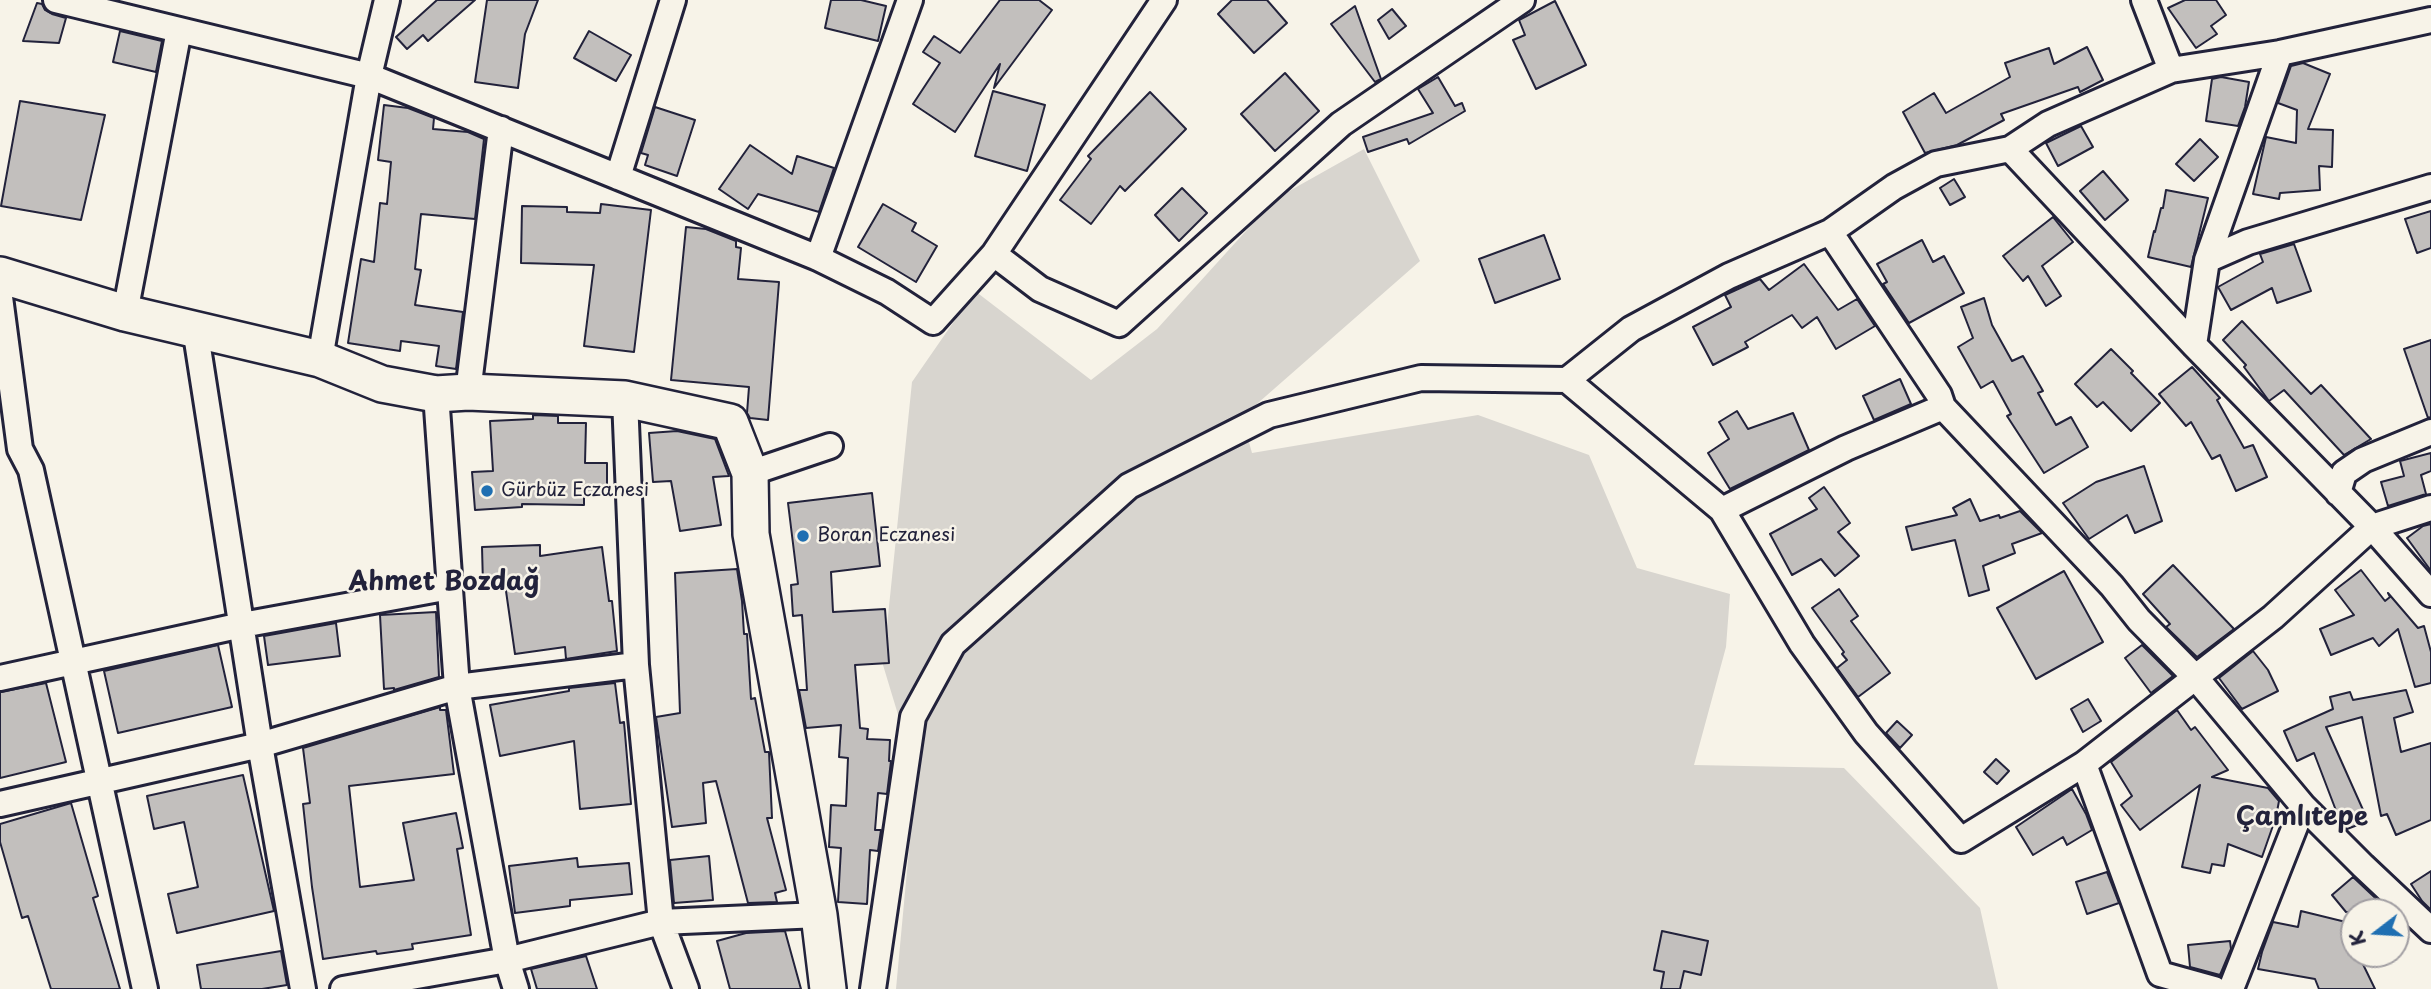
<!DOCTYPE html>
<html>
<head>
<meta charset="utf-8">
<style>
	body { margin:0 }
	#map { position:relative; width:2431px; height:989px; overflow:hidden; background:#f7f3e8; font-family:"Playpen Sans",sans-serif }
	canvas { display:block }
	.north { position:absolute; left:2340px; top:898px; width:70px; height:70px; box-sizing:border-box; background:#f7f3e8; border:2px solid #a29fa3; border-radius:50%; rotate:253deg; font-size:19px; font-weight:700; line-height:28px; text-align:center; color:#22223b }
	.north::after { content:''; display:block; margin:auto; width:24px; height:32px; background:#1f6fb2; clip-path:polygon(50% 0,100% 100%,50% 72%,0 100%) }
</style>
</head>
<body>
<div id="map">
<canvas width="2431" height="989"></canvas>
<div class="north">K</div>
</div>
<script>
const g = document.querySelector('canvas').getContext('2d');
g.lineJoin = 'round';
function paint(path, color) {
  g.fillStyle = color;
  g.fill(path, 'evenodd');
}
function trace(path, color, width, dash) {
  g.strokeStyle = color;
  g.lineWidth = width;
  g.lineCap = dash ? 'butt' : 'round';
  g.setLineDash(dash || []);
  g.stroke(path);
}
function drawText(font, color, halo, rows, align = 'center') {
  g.font = font + ' "Playpen Sans",sans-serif';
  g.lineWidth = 5;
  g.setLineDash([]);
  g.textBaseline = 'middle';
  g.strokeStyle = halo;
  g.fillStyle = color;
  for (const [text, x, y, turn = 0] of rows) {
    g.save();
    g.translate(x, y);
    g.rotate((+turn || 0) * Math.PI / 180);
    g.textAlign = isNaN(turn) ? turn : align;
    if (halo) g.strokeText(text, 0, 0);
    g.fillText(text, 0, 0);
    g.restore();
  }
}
const green = new Path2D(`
	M1364 149 1420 261 1242 417 1252 453 1478 415 1589 455 1637 568 1730 594 1726 647 1694 765 1844 768 1980 908 1998 989H896L916 774 883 665 912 382 975 291 1091 380 1157 329 1275 199Z`);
const building = new Path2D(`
	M437 0H475L428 41 423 35 407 49 396 37Z
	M487 0H538L525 34 518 88 475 82Z
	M831 0H861L886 6 878 41 825 28Z
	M1000 0H1039L1052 10 994 88 1000 64 955 132 913 104 940 63 923 52 934 36 960 53Z
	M1232 0H1267L1287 23 1254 53 1218 14Z
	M2185 0H2216L2226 15 2211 26 2217 34 2196 48 2168 8Z
	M1555 1 1586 65 1536 89 1513 40 1525 35 1519 20Z
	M37 3 42 4 45 10 52 14 66 18 59 43 23 41Z
	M1355 6 1381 79 1375 82 1331 24Z
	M1392 9 1406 26 1389 39 1378 20Z
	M120 31 162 41 156 72 113 62Z
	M589 31 631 55 616 81 574 58Z
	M2087 47 2103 80 2080 92 2078 87 2001 114 2004 120 1957 145 1925 153 1903 112 1934 93 1946 113 2010 77 2005 63 2049 48 2054 64Z
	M2303 63 2330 74 2308 129 2333 130 2332 167 2319 166 2320 190 2280 193 2279 199 2253 194 2266 137 2296 143 2297 110 2278 103 2291 66Z
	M1285 73 1319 111 1275 151 1241 114Z
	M1438 77 1455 106 1462 103 1465 111 1409 144 1407 139 1368 152 1363 137 1433 113 1418 89Z
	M2221 77 2249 82 2245 107 2238 126 2206 121 2212 79Z
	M993 91 1045 105 1027 171 975 156Z
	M1150 92 1186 129 1125 191 1120 186 1091 224 1060 200 1091 159 1088 156Z
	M20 101 105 115 81 220 1 206Z
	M384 105 408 108 434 118 433 129 468 132 484 139 475 219 421 214 415 269 421 270 415 305 463 312 456 369 436 366 439 346 401 341 400 351 348 343 361 259 374 262 380 203 387 204 391 162 378 160Z
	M655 107 695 120 677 176 645 165 648 155 641 153Z
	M2081 126 2093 147 2058 166 2046 143Z
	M2200 139 2218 157 2194 181 2176 164Z
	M750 145 792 174 797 156 834 168 819 212 758 194 748 209 719 189Z
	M2103 171 2128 200 2105 220 2080 191Z
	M1954 179 1965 197 1950 205 1940 188Z
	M1182 188 1207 213 1179 241 1155 215Z
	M2166 190 2208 198 2191 267 2148 257 2154 231 2155 232 2161 208H2163Z
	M601 204 651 210 634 352 584 346 594 265 521 263 522 206 567 207V212L600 213Z
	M883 204 916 223 912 231 937 246 916 282 858 247Z
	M2431 211V248L2417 253 2405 219Z
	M2053 217 2073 242 2042 266 2061 296 2046 306 2028 276 2023 281 2003 256Z
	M686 227 706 229 736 241V247L741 248 738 279 779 282 768 420 750 418 747 413 749 387 671 380Z
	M1544 235 1560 279 1495 303 1479 259Z
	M1922 240 1933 262 1944 256 1964 293 1909 323 1883 284 1887 282 1877 264Z
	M2294 244 2311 291 2277 303 2272 288 2231 310 2218 287 2263 262 2260 254Z
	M1804 264 1838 310 1857 299 1875 326 1836 349 1817 317 1802 328 1792 315 1745 342 1748 347 1713 365 1693 327 1731 307 1725 295 1760 279 1769 290Z
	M1984 298 1992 325 2012 361 2023 356 2043 391 2038 393 2056 425 2071 417 2088 447 2044 473 2007 416 2011 414 1993 381 1981 388 1958 347 1973 338 1961 307Z
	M2242 321 2311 394 2321 385 2371 439 2344 455 2284 390 2269 401 2244 367 2246 365 2223 340Z
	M2431 340V417L2428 418 2404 349Z
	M2111 349 2133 371 2131 373 2160 403 2131 431 2103 402 2097 407 2075 384Z
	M2192 367 2220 398 2217 400 2244 448 2253 445 2267 477 2236 491 2220 455 2212 459 2191 422 2186 426 2159 394Z
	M1900 379 1911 404 1874 420 1863 396Z
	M1737 411 1748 429 1793 413 1809 450 1730 489 1708 453 1729 439 1719 422Z
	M533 415 558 416V423H586L585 463H607V496H584V505L522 504V507L475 510 472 472 493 471 490 421 533 419Z
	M677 431 715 439 729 476 713 477 721 525 680 531 671 481 653 482 649 433Z
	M2431 453V471L2421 475 2426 494 2388 506 2381 482 2404 476 2400 461Z
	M2144 466 2162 521 2135 533 2127 515 2089 539 2063 503 2096 482Z
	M1824 487 1850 523 1838 532 1859 556 1835 576 1821 559 1792 575 1770 534 1817 509 1809 498Z
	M872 493 880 566 831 572 833 612 885 609 889 663 855 665 860 728 868 729 867 739 890 740 889 761H891L887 794 878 793 875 830H881L878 851 870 850 867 904 838 902 841 848 829 847 831 805 846 806 848 758 839 757 841 725 806 728 799 690H807L802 615 793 616 791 585 798 584 788 503Z
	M1970 499 1980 521 1999 515 2000 518 2020 511 2042 533 2012 544 2015 553 1983 566 1989 590 1969 596 1955 540 1912 550 1906 527 1957 515 1953 508Z
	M2431 524V571L2407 538 2423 526Z
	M540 545V556L602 547 609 601H612L617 651 566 659 565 647 515 654 505 584 483 585 482 547Z
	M2173 565 2234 629 2197 657 2166 627 2170 624 2143 594Z
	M737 569 742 601 744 634H747L751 699 755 698 765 752H769L772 818H767L786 890 775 893 777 902 748 903 716 781 703 783 706 823 672 827 656 717 680 713 675 573Z
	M2361 570 2385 601 2390 597 2388 593 2418 628 2424 626 2431 652V683L2415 687 2398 629 2379 646 2373 638 2331 655 2320 629 2354 615 2335 590Z
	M2064 571 2103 642 2036 679 1997 608Z
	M1839 589 1858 616 1851 621 1890 673 1858 697 1837 668 1847 660 1842 654 1844 652 1812 608Z
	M436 612 439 677 394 690V688L384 689 380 615Z
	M336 623 340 656 268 665 264 636Z
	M218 645 232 707 118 733 104 671Z
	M2142 645 2173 676 2151 693 2125 658Z
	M2253 651 2268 670 2278 691 2242 709 2219 678Z
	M46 683 66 762 0 778V692Z
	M615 683 620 723 624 722 631 804 580 809 574 741 500 756 490 705 569 691V688Z
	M2406 690 2413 712 2394 718 2401 752 2431 743V820L2396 835 2387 814 2381 816 2362 717 2326 727 2368 821 2347 829 2340 821 2314 753 2297 761 2284 731 2333 709 2330 697 2350 692 2353 700Z
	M2088 699 2101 721 2083 732 2071 709Z
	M440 707V710H446L454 774 349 786 360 887 414 880 403 823 456 813 463 848 457 849 471 935 412 944 413 949 377 954 376 951 323 959 312 887 303 804 310 803 303 748Z
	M2177 710 2191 730 2195 727 2228 770 2212 777 2268 788 2279 801 2276 817 2262 857 2228 844 2224 866 2212 864 2210 873 2182 867 2200 785 2140 830 2121 805 2132 796 2111 762Z
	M1897 721 1912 735 1900 748 1886 733Z
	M1996 759 2009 771 1997 784 1984 772Z
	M243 775 274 911 177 933 168 894 198 887 184 822 154 829 147 796Z
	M2072 789 2086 814 2092 830 2067 845 2063 837 2033 855 2016 827Z
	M71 803 98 896 93 898 120 989H51L28 916 22 918 0 842V824Z
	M709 856 713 900 674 903 670 860Z
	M577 858 578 867 629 863 632 894 570 900V906L515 913 509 866Z
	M2431 871V910L2422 901 2411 884Z
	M2107 872 2119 903 2087 914 2076 882Z
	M2353 877 2386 908 2389 912H2346L2332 895Z
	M2301 911 2354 924V954H2358L2375 989H2319L2315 979 2258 969 2262 952 2273 922 2298 927Z
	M785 931 801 989H730L717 941 746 933Z
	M1662 931 1708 941 1701 975 1684 971 1680 989H1661L1664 972 1654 970Z
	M2230 941 2231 949 2220 975 2190 967 2188 945Z
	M281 951 287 985 262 989H201L197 965Z
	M586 956 597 989H537L531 969Z`);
const street = new Path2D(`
	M56 0 369 76 818 258 887 292 933 322 994 254
	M1164 0 994 254 1040 289 1119 324 1341 124 1522 0
	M2144 0 2171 70
	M2010 149 2194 345 2372 527 2431 594
	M618 177 673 0
	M1830 232 1939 395 1943 407 2112 586 2139 620 2196 678 2303 806 2363 866 2431 930
	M818 258 910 0
	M2207 260 2248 242 2431 187
	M0 297 20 449 31 470 145 989
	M125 313 179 30
	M195 328 260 745 303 989
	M2194 345 2207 260 2280 53
	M320 359 369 76 387 0
	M1567 380 1722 510 1802 644 1866 733 1961 840 2084 764 2273 617 2372 527 2431 508
	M468 392 501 129
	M436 394 457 687 507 960 516 989
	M625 399 636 665 661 922 686 989
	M750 473 830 446
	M2338 493 2344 473 2363 460 2431 432
	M1722 510 1846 448 1943 407
	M0 678 242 625 450 587
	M2084 764 2160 974 2214 989
	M0 804 260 745 457 687 636 665
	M343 989 507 960 661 922 819 915
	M873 989 913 717 953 644 1129 486 1269 415 1421 378 1567 380 1631 329 1729 276 1830 232 1894 187 1936 164 2010 149 2048 124 2171 70 2280 53 2431 20
	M2231 989 2303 806`);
const secondary = new Path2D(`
	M0 275 125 313 320 359 382 384 436 394 468 392 625 399 730 422 750 473 751 534 819 915 828 989`);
const markers = [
	[487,491,7,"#1f6fb2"],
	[803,536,7,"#1f6fb2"]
];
const poiNames = [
	["Gürbüz Eczanesi",501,491],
	["Boran Eczanesi",817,536]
];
const districtNames = [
	["Ahmet Bozdağ",444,583],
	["Çamlıtepe",2302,818]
];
paint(green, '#d8d5cf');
paint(building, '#c2bfbd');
trace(building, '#22223b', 2);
trace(street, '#22223b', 30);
trace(secondary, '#22223b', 40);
trace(street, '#f7f3e8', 24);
trace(secondary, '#f7f3e8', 35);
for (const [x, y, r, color] of markers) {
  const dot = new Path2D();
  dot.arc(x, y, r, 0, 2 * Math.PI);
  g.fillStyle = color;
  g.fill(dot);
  trace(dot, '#f7f3e8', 2.5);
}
drawText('19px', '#22223b', '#f7f3e8', poiNames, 'left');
drawText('bold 26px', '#22223b', '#f7f3e8', districtNames);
</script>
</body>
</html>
